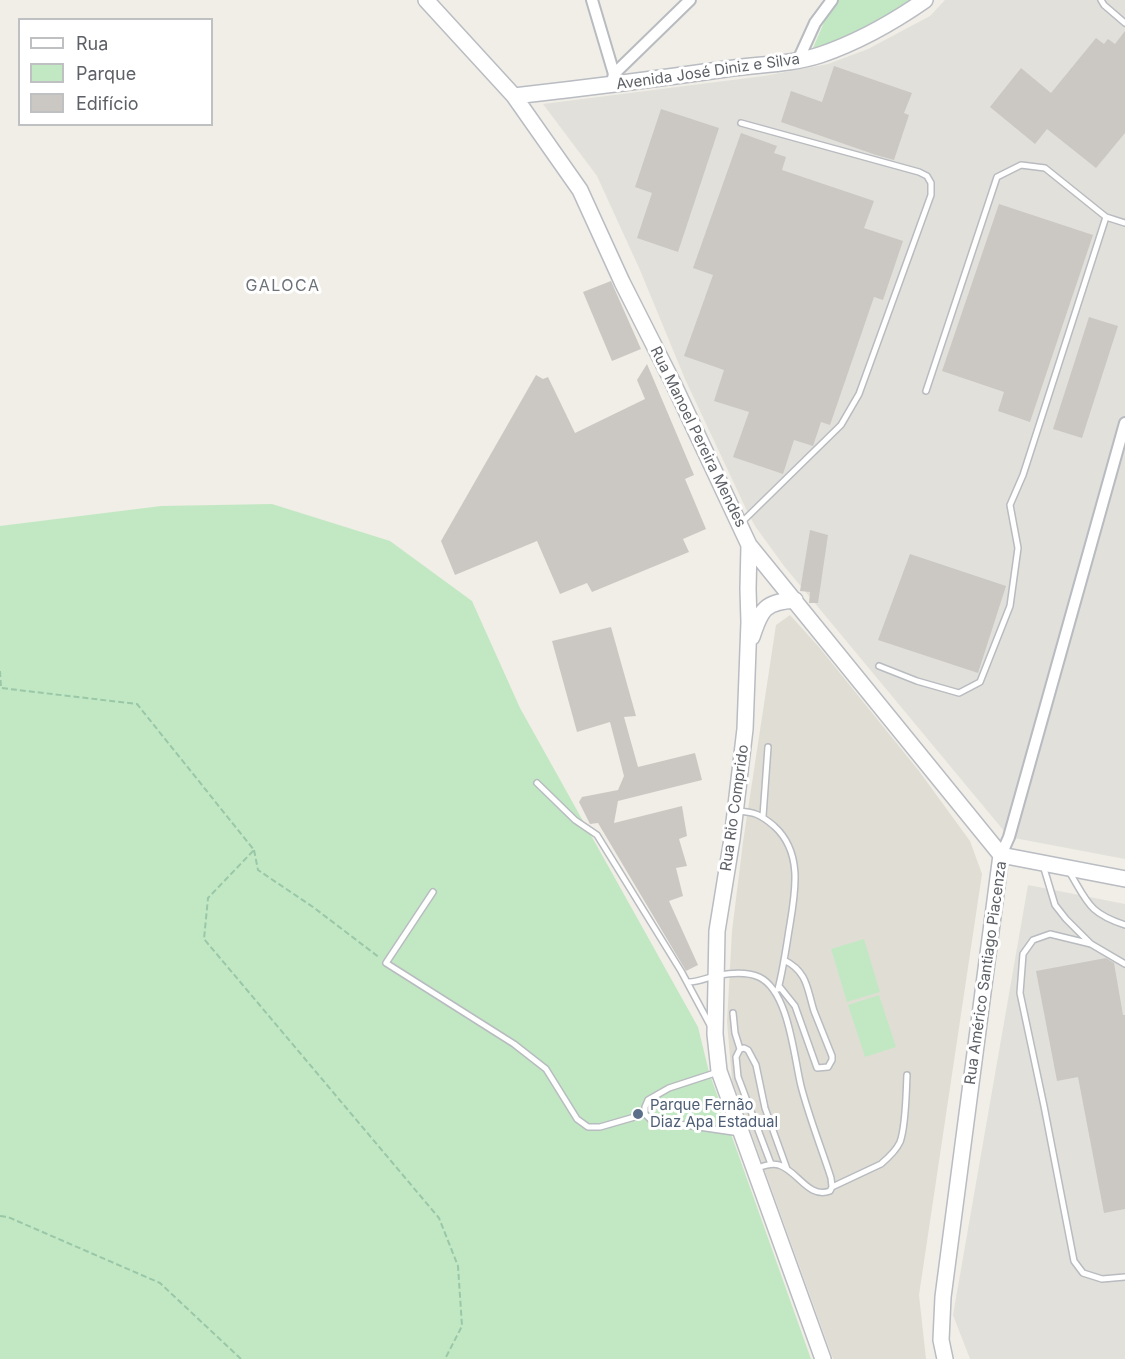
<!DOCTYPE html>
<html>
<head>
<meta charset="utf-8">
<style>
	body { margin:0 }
	#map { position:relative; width:1125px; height:1359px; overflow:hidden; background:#f0eee6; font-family:Inter,sans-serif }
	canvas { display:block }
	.legend { position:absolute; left:18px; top:18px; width:195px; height:108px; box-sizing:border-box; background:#fff; border:2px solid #bec0c2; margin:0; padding:8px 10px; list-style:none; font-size:18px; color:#5d6167 }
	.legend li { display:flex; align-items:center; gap:12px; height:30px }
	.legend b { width:30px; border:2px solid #bec0c2 }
</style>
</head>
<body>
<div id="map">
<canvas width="1125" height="1359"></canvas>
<ul class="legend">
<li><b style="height:8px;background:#fff"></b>Rua</li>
<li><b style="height:16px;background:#c2e8c3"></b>Parque</li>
<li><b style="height:16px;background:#cbc8c3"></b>Edifício</li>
</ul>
</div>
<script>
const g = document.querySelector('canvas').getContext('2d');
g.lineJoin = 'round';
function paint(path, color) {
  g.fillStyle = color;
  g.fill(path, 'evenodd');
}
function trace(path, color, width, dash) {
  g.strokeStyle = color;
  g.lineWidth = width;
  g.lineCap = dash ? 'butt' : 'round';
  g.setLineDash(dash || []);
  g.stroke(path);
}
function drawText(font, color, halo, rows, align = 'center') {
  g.font = font + ' Inter,sans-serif';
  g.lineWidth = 6;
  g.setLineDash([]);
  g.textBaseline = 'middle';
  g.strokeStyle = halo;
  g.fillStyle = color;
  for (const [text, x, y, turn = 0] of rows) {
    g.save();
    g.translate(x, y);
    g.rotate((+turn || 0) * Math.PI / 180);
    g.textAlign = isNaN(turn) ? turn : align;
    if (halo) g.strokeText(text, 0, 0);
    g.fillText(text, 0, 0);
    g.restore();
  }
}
const industrial = new Path2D(`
	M945 0H1125V859L1009 837 784 566 755 526 747 511 685 379 640 270 597 176 543 104 764 76 828 64 868 49 930 16Z
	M1028 885 1125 904V1359H970L953 1315Z`);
const education = new Path2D(`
	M790 615 819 647 919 771 970 841 982 874 919 1295 926 1359H833L732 1080 727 1022 732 931 743 842 776 625Z`);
const green = new Path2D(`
	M838 0H914C882 21 851 43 813 48L828 13Z
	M272 504 390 541 472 601 520 708 698 1027 709 1072 811 1359H0V526L161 506Z
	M864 939 880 992 847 1002 831 949Z
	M879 995 896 1047 865 1057 848 1005Z`);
const building = new Path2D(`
	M1125 31V133L1096 168 1047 129 1035 144 990 107 1021 68 1051 93 1096 38 1104 44 1108 39 1115 44Z
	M834 66 912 93 904 113 909 115 894 160 876 155 781 122 791 91 822 102Z
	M661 109 719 128 678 252 637 238 652 193 635 187Z
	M741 133 777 146 774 153 786 157 782 170 874 201 864 228 903 241 883 300 874 297 830 425 821 422 813 446 794 440 783 474 733 457 749 412 714 401 724 370 684 356 713 275 693 268Z
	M999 204 1093 235 1030 422 998 411 1004 392 942 371Z
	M611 281 641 349 612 361 583 292Z
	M1089 317 1118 326 1082 438 1053 429Z
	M647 364 694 475 685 479 706 529 683 539 689 552 592 592 587 583 560 594 537 541 455 575 441 541 536 375 543 379 548 377 575 433 645 399 637 380Z
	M810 530 828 535 818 603H809L810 592 800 591Z
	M910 554 1006 586 978 673 878 640Z
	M611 627 636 716 624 717 638 767 695 753 702 780 618 801 614 823 682 806 687 836 679 839 687 866 676 868 683 896 669 901 698 965 686 971 598 823 590 824 579 802 582 797 618 790 624 776 610 722 577 732 552 641Z
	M1106 958 1114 963 1123 1015H1125V1209L1104 1213 1078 1077 1057 1081 1036 971Z`);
const path = new Path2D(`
	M0 671 1 688 137 704 254 850 208 898 204 939 439 1218 458 1266 462 1326 445 1359
	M254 850 258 870 313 907 380 958
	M0 1216 8 1217 160 1283 241 1359`);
const lane = new Path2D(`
	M1101 0 1104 5 1125 23
	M926 391 997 177 1021 165 1045 168 1106 217 1125 223
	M741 523 841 425 859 394 931 195V183L927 176 919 172 741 123
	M879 666 917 681 959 693 980 682 1010 606 1018 548 1010 505 1023 475 1106 217
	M537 783 575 820 597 835 681 971 710 1025
	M737 811C754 812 760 814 774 826 804 853 795 894 789 930 786 949 783 970 778 989
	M763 816 768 747
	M1043 865 1055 905 1066 919 1091 944 1125 964
	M1070 873C1088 903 1089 913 1125 925
	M433 892 386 963 514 1044 546 1069 577 1119 588 1127H600L645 1114
	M1091 944 1050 934 1033 940 1023 954 1020 993 1044 1106 1074 1261 1083 1273 1102 1279 1125 1277
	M688 982C700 982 708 977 719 975 731 973 748 972 759 977 789 991 794 1058 801 1086 809 1117 821 1147 831 1178L832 1187 830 1191C808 1199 798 1171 779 1165 771 1163 763 1166 755 1169
	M779 986 795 1006 817 1068 828 1067 832 1060V1056C826 1041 820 1026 814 1011 807 989 808 972 784 960
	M733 1013 735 1033 740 1049 744 1048 748 1050 756 1065 765 1108 787 1169
	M740 1049 736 1057 738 1077 771 1164
	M718 1072 669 1088 648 1100 645 1107V1114L651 1120 740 1133
	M832 1187 881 1164C888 1158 896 1151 900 1142 906 1126 906 1093 907 1075`);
const street = new Path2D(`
	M592 0 614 74
	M795 62 800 56 815 23 832 0
	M611 86 614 74 690 0
	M1001 855 1009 837 1125 423`);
const secondary = new Path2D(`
	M426 0 514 96 580 190 622 282 674 385 749 545 1001 855
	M514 96C585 88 656 79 726 69 758 64 789 65 820 55 858 42 892 23 925 0
	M749 545 748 589 749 622 745 729 732 839 717 931 715 1034 719 1071 823 1359
	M752 637C761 609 765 602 795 600
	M1001 855 1125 879
	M945 1359 941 1340 943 1297 1001 855`);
const markers = [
	[638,1114,6,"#5c6f8a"]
];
const streetNames = [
	["Avenida José Diniz e Silva",708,72,-8],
	["Rua Manoel Pereira Mendes",698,437,64],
	["Rua Rio Comprido",735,808,-82],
	["Rua Américo Santiago Piacenza",986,973,-82]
];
const serviceNames = [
	["Parque Fernão",650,1105],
	["Diaz Apa Estadual",650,1122]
];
const neighbourhoodNames = [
	["GALOCA",283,286]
];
paint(industrial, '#e1e0da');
paint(education, '#e0ded4');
paint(green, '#c2e8c3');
paint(building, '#cbc8c3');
trace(lane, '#b8bbc0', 8);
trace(street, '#b8bbc0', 14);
trace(secondary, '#b9bcc2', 18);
trace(path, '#99c7a8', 2, [6, 3]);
trace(lane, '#fff', 5);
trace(street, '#fff', 10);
trace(secondary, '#fff', 15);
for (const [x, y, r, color] of markers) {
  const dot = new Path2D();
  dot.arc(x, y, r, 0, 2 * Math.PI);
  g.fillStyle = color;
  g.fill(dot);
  trace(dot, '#fff', 2);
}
drawText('15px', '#5d6167', '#fff', streetNames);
drawText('15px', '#4e5e75', '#fff', serviceNames, 'left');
g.letterSpacing = '1.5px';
drawText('16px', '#6e7379', '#fff', neighbourhoodNames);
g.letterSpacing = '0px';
</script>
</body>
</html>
